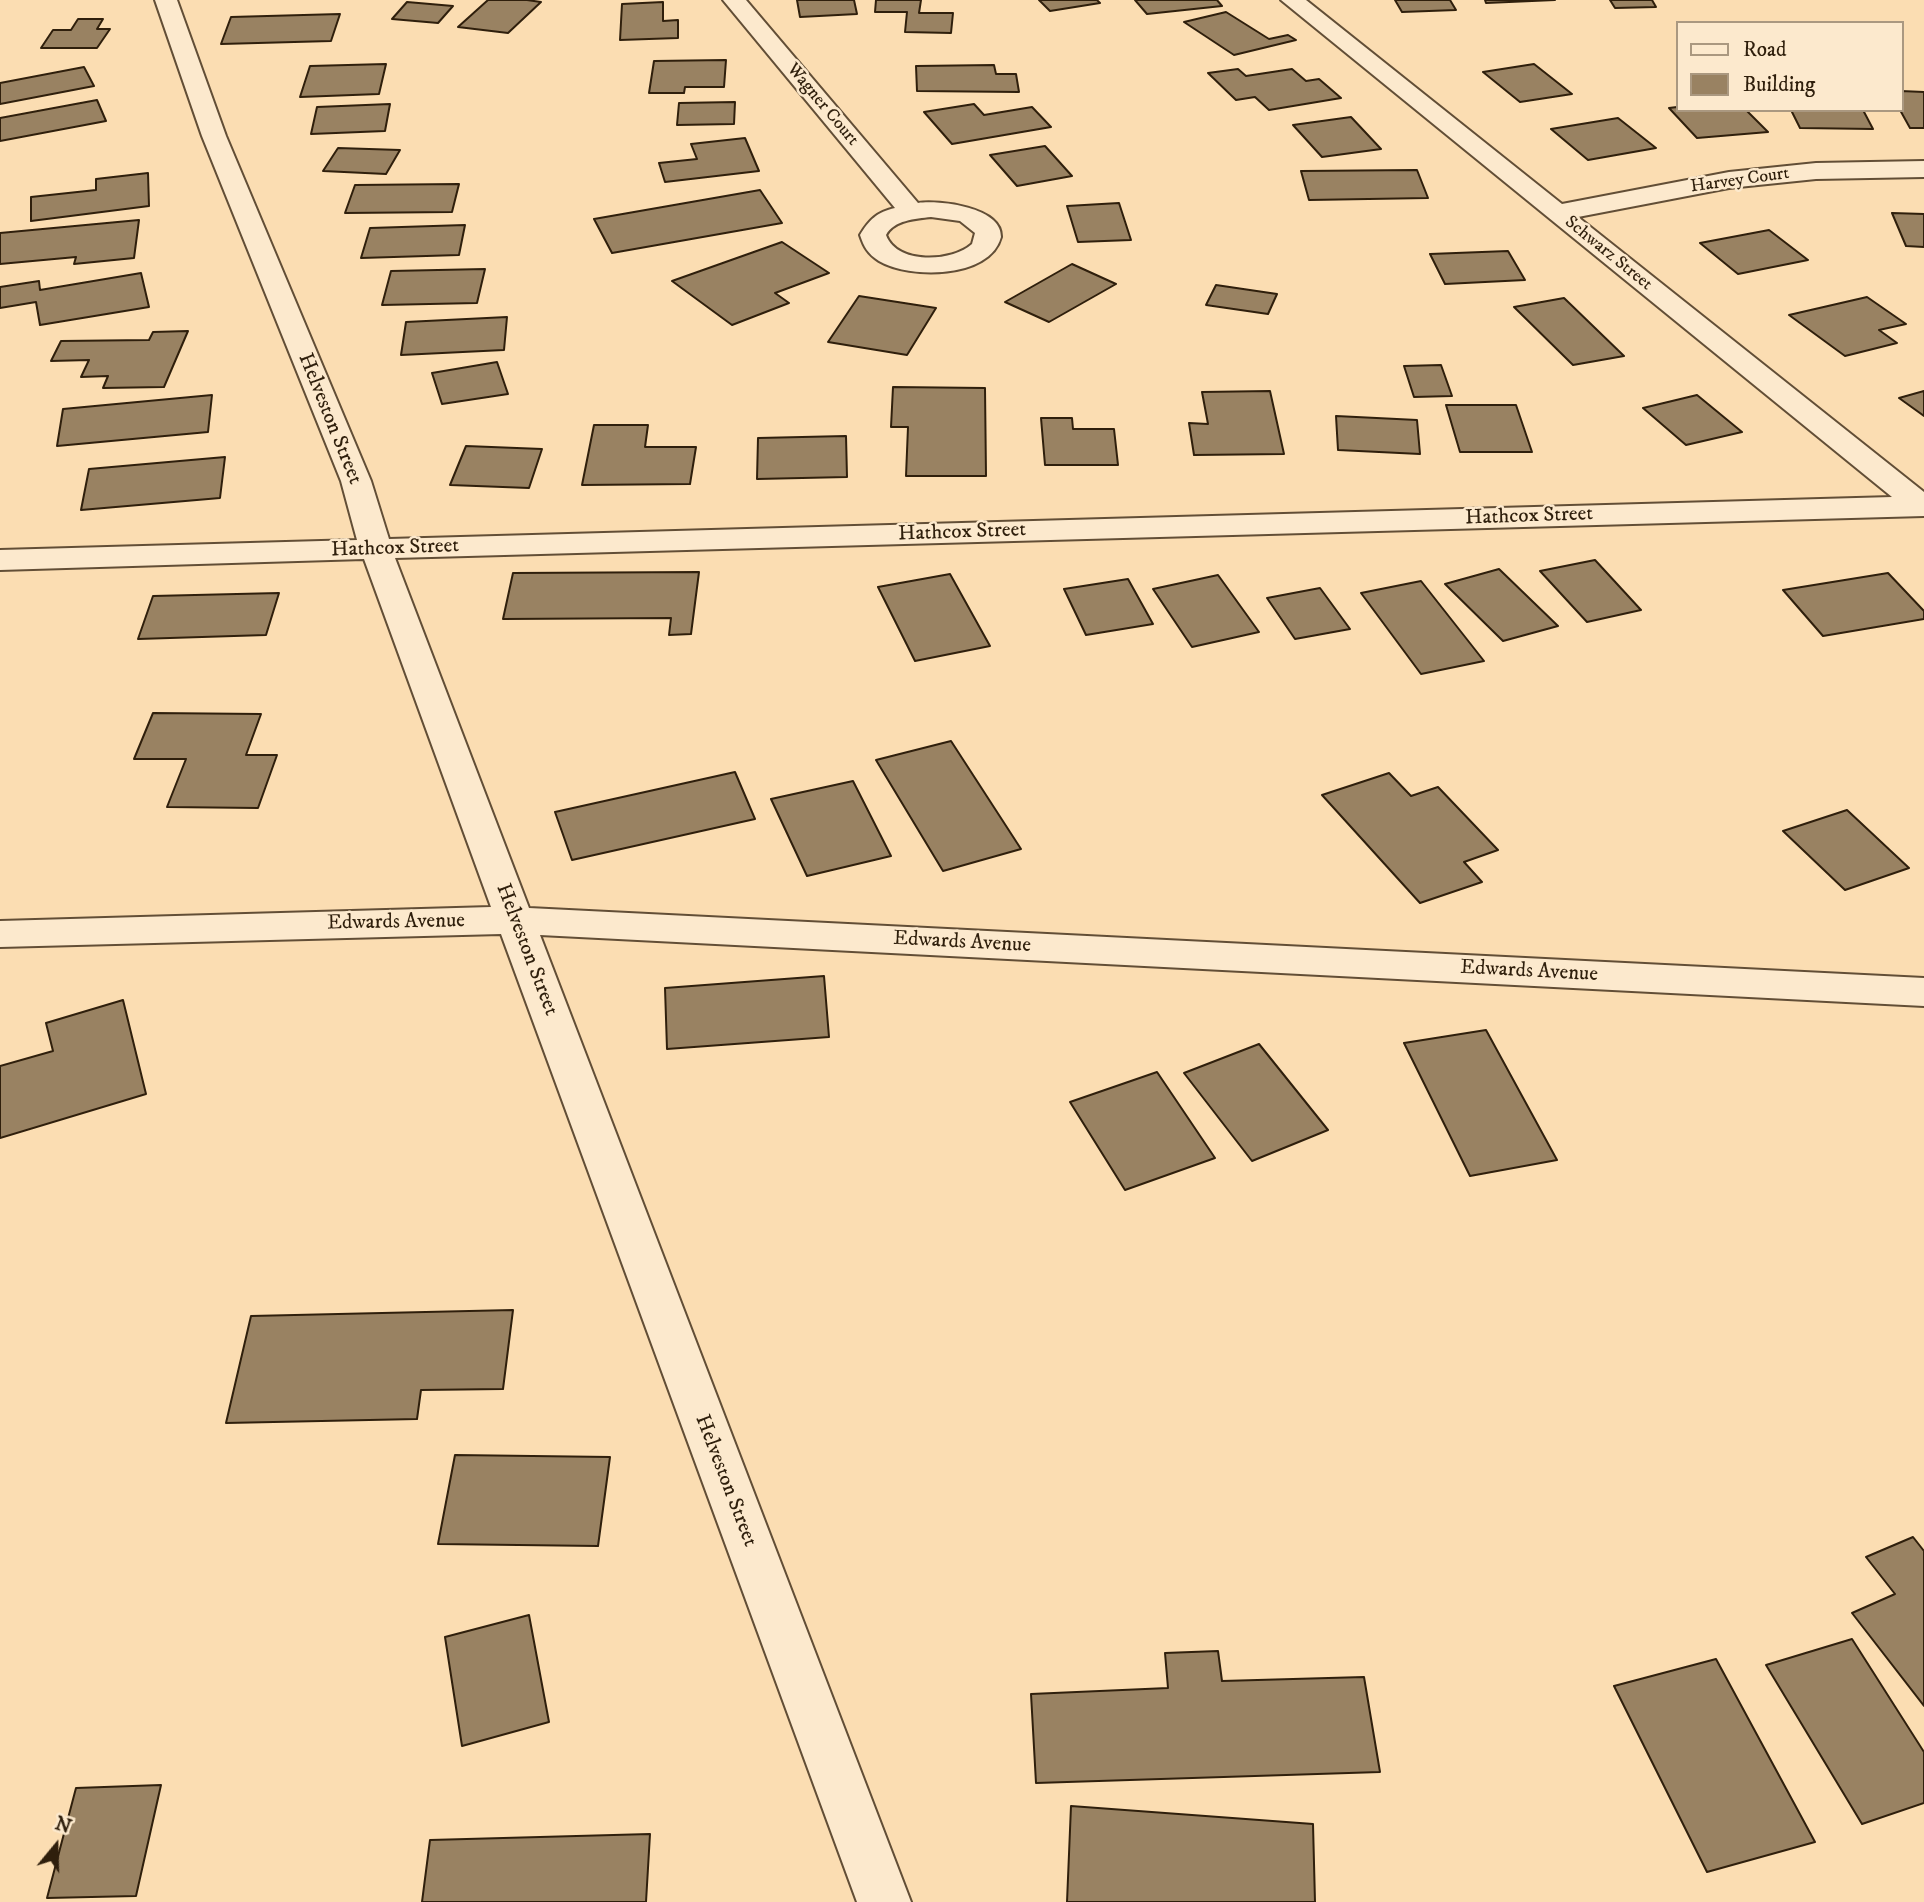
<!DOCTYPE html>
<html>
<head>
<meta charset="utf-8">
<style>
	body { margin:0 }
	#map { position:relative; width:1924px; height:1902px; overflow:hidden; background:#fbddb2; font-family:"IM FELL DW Pica",serif }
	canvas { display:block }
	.legend { position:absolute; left:1676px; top:21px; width:228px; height:91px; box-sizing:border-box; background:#fce9cd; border:2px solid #aa9880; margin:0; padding:9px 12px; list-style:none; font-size:21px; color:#2f1f0c }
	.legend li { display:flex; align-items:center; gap:14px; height:35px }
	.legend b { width:35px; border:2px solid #aa9880 }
	.north { position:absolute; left:21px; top:1811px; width:70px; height:70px; -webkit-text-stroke:5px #fce9cd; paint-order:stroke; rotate:19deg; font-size:19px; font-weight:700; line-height:28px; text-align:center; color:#2f1f0c }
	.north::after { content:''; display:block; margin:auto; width:24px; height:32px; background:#2f1f0c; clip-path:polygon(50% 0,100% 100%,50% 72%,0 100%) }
</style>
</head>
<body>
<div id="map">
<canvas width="1924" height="1902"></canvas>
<ul class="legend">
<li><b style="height:9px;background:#fce9cd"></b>Road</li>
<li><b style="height:19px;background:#998262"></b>Building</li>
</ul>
<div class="north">N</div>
</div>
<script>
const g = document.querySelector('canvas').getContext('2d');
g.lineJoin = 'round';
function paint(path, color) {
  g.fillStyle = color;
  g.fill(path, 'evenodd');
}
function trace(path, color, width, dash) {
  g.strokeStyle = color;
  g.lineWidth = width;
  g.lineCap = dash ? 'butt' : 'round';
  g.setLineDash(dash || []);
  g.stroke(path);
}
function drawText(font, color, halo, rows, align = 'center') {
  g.font = font + ' "IM FELL DW Pica",serif';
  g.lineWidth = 5;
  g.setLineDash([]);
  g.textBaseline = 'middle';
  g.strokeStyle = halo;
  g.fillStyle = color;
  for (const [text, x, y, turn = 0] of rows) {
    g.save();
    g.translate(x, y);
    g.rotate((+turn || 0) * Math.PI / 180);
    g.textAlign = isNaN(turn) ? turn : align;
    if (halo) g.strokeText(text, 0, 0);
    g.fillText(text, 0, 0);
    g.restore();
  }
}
const building = new Path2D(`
	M488 0H527L541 2 508 33 458 27Z
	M797 0H854L857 14 800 17Z
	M876 0H921L919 13H953L951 33 905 32 907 12H875Z
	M1039 0H1097L1100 3 1050 11Z
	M1135 0H1217L1222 6 1147 14Z
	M1395 0H1450L1456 10 1402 12Z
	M1485 0H1555L1486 3Z
	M1610 0H1652L1656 7 1615 8Z
	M407 2 453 6 438 23 392 19Z
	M663 2V21L678 20V38L620 40 622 4Z
	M1226 12 1269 39 1288 35 1296 40 1234 55 1184 22Z
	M340 14 331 41 221 44 231 17Z
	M78 19H103L97 29H110L97 48H41L53 30H71Z
	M726 60 724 87H685L684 93H649L654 61Z
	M386 64 379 94 300 97 310 66Z
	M1534 64 1572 94 1520 102 1483 72Z
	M994 65 996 74H1016L1019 92 917 91 916 66Z
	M84 67 94 86 0 104V83Z
	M1238 69 1246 76 1292 69 1306 81 1319 79 1341 98 1269 110 1255 97 1236 100 1208 73Z
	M1901 91 1924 92V128H1910L1900 110Z
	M97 100 106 121 0 141V118Z
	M735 102 734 124 677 125 679 103Z
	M390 104 385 131 311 134 317 107Z
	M974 104 984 115 1032 107 1051 127 952 144 924 112Z
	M1677 107V110H1746L1768 132 1697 138 1669 108Z
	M1791 110H1863L1873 129 1800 128Z
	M1351 117 1381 149 1322 157 1293 125Z
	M1618 118 1656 148 1588 160 1551 129Z
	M745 138 759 171 665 182 659 163 697 159 691 144Z
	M1045 146 1072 176 1017 186 990 155Z
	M338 148 400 150 386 174 323 171Z
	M1417 170 1428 198 1309 200 1301 171Z
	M148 173 149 206 31 221V197L96 190V179Z
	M459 184 452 212 345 213 355 185Z
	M760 190 782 223 612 253 594 219Z
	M1119 203 1131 240 1078 242 1067 206Z
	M1892 213 1924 214V247L1906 246Z
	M139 220 134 258 74 264 76 257 0 264V233Z
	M465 225 459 255 361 258 370 228Z
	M1769 230 1808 260 1738 274 1700 243Z
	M782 242 829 273 775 293 789 303 732 325 672 281Z
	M1508 251 1525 280 1445 284 1430 254Z
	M1072 264 1116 284 1049 322 1005 302Z
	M485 269 477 303 382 305 391 271Z
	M141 273 149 307 40 325 36 302 0 308V287L39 281 40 290Z
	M1216 285 1277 294 1268 314 1206 305Z
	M859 296 936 308 907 355 828 342Z
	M1867 297 1906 324 1879 330 1897 343 1845 356 1789 315Z
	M1564 298 1624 356 1573 365 1514 307Z
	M507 317 504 350 401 355 406 322Z
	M188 331 164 387 103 388 108 376 81 377 89 360 51 361 61 341 149 340 153 332Z
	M497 362 508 394 442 404 432 373Z
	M1441 365 1452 396 1414 397 1404 366Z
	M893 387 985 388 986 476H906L908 427H891Z
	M1270 391 1284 454 1194 455 1189 423 1208 424 1202 392Z
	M1924 391V416L1899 398Z
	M212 395 208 432 57 446 63 409Z
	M1697 395 1742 432 1686 445 1643 408Z
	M1446 405H1516L1532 452H1460Z
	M1336 416 1417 420 1420 454 1338 450Z
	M1041 418H1072L1073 429H1114L1118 465H1045Z
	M594 425H648L645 447H696L690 484 582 485Z
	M846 436 847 477 757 479 758 438Z
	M466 446 542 449 529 488 450 485Z
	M225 457 220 498 81 510 89 469Z
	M1595 560 1641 610 1587 622 1540 571Z
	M1499 569 1558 626 1503 641 1445 584Z
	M699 572 691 634 669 635 671 618 503 619 513 573Z
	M1888 573 1924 611V619L1823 636 1783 590Z
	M950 574 990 646 915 661 878 587Z
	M1218 575 1259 632 1192 647 1153 589Z
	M1128 579 1153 624 1086 635 1064 589Z
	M1421 581 1484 661 1421 674 1361 593Z
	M1320 588 1350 629 1295 639 1267 598Z
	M279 593 266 635 138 639 153 596Z
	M153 713 261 714 246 755H277L258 808 167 807 186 759H134Z
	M951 741 1021 849 943 871 876 760Z
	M735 772 755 819 572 860 555 812Z
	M1389 773 1411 796 1438 787 1498 850 1464 862 1482 882 1420 903 1322 795Z
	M853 781 891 856 807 876 771 799Z
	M1847 810 1909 868 1845 890 1783 831Z
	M824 976 829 1037 667 1049 665 988Z
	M123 1000 146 1094 0 1138V1066L53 1051 46 1023Z
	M1486 1030 1557 1160 1470 1176 1404 1043Z
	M1259 1044 1328 1130 1252 1161 1184 1073Z
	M1157 1072 1215 1158 1125 1190 1070 1102Z
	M513 1310 503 1389 421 1390 417 1419 226 1423 251 1316Z
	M455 1455 610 1457 598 1546 438 1544Z
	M1913 1537 1924 1551V1706L1852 1613 1895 1594 1866 1557Z
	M529 1615 549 1722 462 1746 445 1637Z
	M1852 1639 1924 1752V1803L1862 1824 1766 1665Z
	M1218 1651 1222 1681 1364 1677 1380 1772 1036 1783 1031 1694 1168 1688 1165 1653Z
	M1716 1659 1815 1842 1707 1872 1614 1686Z
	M161 1785 136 1896 47 1898 76 1788Z
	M1071 1806 1313 1824 1315 1902H1067Z
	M650 1834 646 1902H422L430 1840Z`);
const minor = new Path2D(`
	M155 0H177L226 136 371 481 389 539 1892 497 1281 0H1306L1562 204 1729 172 1816 163 1924 161V177L1816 179 1729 188 1578 217 1924 492V516L395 558 529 908 1924 978V1006L540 935 911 1902H857L501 934 0 947V921L491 907 364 559 0 570V550L357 540 341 481 202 136Z
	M723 0H746L918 203C939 200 1002 207 1001 237 990 279 909 279 879 261 868 254 864 247 860 235 869 220 877 212 895 208ZM931 217 960 221 975 233 972 244C952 262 897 265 886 235 894 220 915 219 931 217Z`);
const farStreetnames = [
	["Wagner Court",822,105,50],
	["Harvey Court",1740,181,-8],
	["Schwarz Street",1608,254,39]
];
const streetNames = [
	["Helveston Street",329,419,68],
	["Hathcox Street",1529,517,-2],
	["Hathcox Street",962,533,-2],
	["Hathcox Street",395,549,-2],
	["Edwards Avenue",396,923,-1],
	["Edwards Avenue",962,943,3],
	["Helveston Street",526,950,69],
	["Edwards Avenue",1529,972,3],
	["Helveston Street",725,1481,69]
];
paint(building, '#998262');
trace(building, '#2f1f0c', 2);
trace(minor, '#624e36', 4);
paint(minor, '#fce9cd');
drawText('18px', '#2f1f0c', '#fce9cd', farStreetnames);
drawText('21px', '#2f1f0c', '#fce9cd', streetNames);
</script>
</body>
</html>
